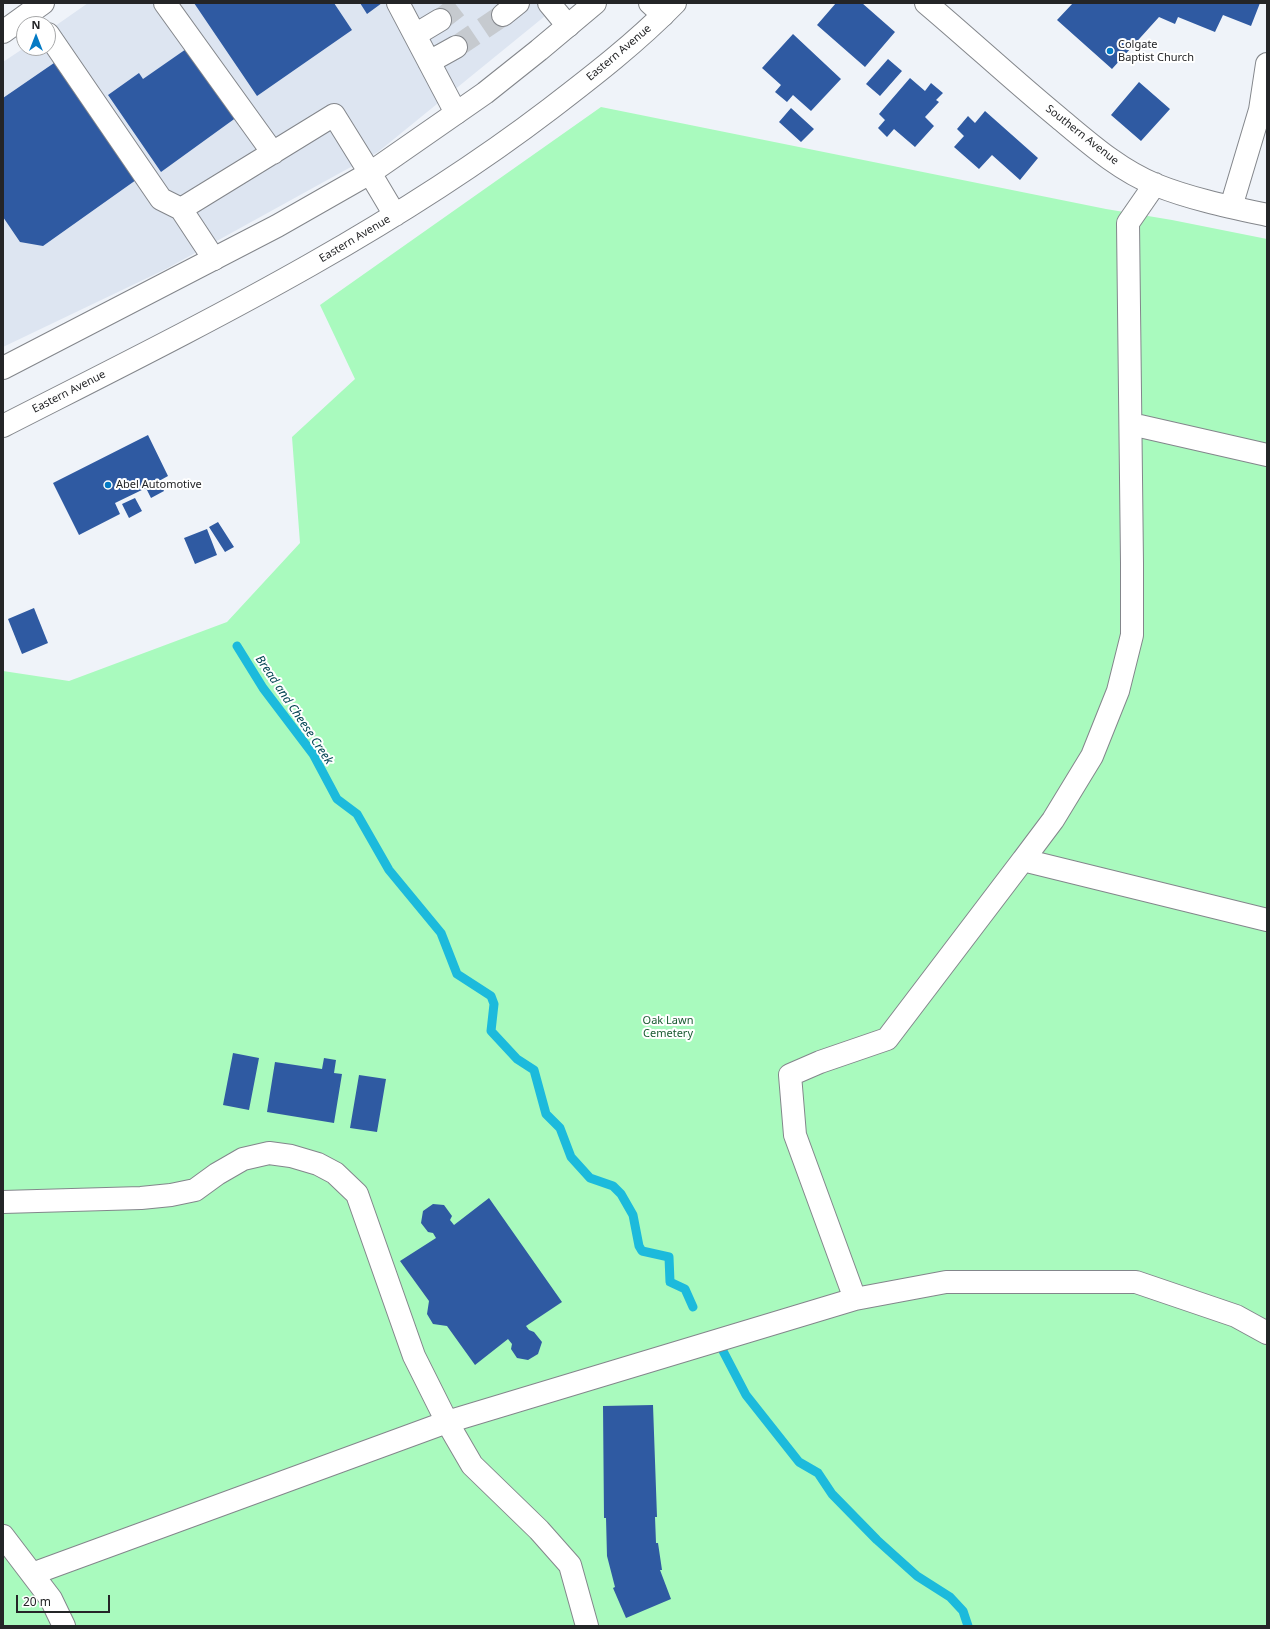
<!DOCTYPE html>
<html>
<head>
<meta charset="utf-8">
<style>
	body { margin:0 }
	#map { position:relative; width:1270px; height:1629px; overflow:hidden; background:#eff3f9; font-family:"Noto Sans",sans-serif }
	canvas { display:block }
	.frame { position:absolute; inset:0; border:4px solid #242527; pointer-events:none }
	.north { position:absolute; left:16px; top:16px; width:40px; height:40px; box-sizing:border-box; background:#fff; border:1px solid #a7a8a9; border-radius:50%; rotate:0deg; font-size:11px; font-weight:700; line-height:16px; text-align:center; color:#242527 }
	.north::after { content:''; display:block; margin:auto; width:14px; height:18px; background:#047ac4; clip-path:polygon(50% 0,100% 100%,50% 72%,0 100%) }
	.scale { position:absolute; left:16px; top:1595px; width:94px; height:18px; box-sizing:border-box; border:2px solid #242527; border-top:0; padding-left:5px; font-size:12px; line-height:14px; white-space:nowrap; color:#242527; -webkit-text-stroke:3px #fff; paint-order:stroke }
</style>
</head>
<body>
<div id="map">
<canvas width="1270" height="1629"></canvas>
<div class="frame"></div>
<div class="north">N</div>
<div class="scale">20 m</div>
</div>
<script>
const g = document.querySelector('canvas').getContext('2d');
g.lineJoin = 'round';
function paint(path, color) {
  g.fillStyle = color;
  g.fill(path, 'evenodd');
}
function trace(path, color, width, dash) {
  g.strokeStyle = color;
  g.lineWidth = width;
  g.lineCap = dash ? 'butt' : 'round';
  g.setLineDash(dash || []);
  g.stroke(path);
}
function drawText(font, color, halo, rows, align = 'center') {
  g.font = font + ' "Noto Sans",sans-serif';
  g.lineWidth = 4;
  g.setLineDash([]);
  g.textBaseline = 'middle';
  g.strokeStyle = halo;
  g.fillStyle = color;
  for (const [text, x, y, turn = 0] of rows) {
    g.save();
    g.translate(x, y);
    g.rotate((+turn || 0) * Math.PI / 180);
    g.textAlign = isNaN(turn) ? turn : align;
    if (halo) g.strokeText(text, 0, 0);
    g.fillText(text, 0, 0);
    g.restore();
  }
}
const built = new Path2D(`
	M88 3H561L378 152 166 269 3 347V62L24 48H48V31Z`);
const green = new Path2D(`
	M601 107 1106 209 1172 220 1267 239V1626H3V671L69 681 227 622 300 543 292 437 355 379 320 305Z`);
const stream = new Path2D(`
	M237 646 263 688 313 754 337 799 357 814 389 870 441 933 457 974 491 996 494 1004 491 1031 517 1059 534 1070 546 1114 560 1128 571 1157 590 1178 613 1186 621 1194 633 1215 639 1246 642 1251 669 1257 670 1282 685 1289 693 1307
	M723 1351 746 1395 799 1462 818 1473 832 1494 877 1540 917 1576 950 1597 963 1611 968 1626`);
const building = new Path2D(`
	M194 3H334L352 30 257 96Z
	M360 3H382L367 14Z
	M836 3H862L895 32 865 67 817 25Z
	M1073 3H1260L1251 26 1223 15 1215 32 1178 17 1175 24 1159 17 1112 69 1057 20Z
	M793 34 841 79 811 111 793 95 787 102 775 92 781 85 762 68Z
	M189 47 237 117 161 172 108 95 139 73 143 79Z
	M888 59 902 71 880 96 866 84Z
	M54 63 136 180 43 246 20 242 3 217V98Z
	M910 78 925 91 931 83 943 93 936 100 939 102 925 117 934 126 915 147 894 129 887 137 878 128 885 120 879 114Z
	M1139 82 1170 109 1141 141 1111 115Z
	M791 108 814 129 801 142 779 122Z
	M985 111 1038 158 1020 180 992 155 979 169 954 147 964 136 957 129 968 116 975 123Z
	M148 435 168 476 159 481 164 491 151 498 146 488 115 503 120 514 79 535 53 483Z
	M135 498 142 511 129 518 122 504Z
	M218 522 234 547 225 552 209 527Z
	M207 529 217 555 195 564 184 538Z
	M34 608 48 643 22 654 8 619Z
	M233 1053 259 1058 249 1110 223 1105Z
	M324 1058 336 1060 334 1073 342 1074 334 1123 267 1112 275 1062 322 1069Z
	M359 1075 386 1079 377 1132 350 1128Z
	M489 1198 562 1302 526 1326 529 1330 534 1332 542 1342 538 1354 528 1360 517 1358 511 1349 512 1344 508 1339 475 1365 447 1326 433 1324 427 1314 429 1301 400 1261 436 1238 433 1233 428 1232 421 1223 423 1211 433 1204 444 1205 452 1216 450 1220 454 1225Z
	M653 1405 657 1517H655L656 1543H658L662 1570H660L671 1599 626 1618 613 1588 615 1587 607 1556 606 1518H604L603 1406Z`);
const minorTunnel = new Path2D(`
	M440 20 462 3
	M456 47 503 15`);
const minor = new Path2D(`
	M165 3 273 153
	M398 3 456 113
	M549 3 568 26
	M650 3 663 15
	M926 3C971 41 1014 81 1059 118 1089 143 1119 170 1156 185 1191 199 1230 207 1267 215
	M503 15 518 3
	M3 32 43 3
	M48 34 161 199 181 209
	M415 35 440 20
	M429 62 456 47
	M1231 207 1260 110 1267 64
	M214 259 181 209 334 115 370 173
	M1131 424 1267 455
	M1023 860 1053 820 1092 756 1118 691 1132 635V563L1128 223 1155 184
	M3 1202 141 1198 171 1195 195 1190 217 1174 243 1159 269 1153 291 1156 318 1164 335 1173 357 1194 414 1356 447 1422 472 1465 539 1530 570 1565 587 1626
	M855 1299 946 1282H1136L1236 1316 1267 1333
	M3 1536 51 1599 64 1626
	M32 1574 447 1422 855 1299 795 1135 790 1075 820 1062 887 1039 1023 860 1267 920`);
const major = new Path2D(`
	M370 173 395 215
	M3 368 277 226 370 173 485 93 539 50 595 3
	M3 426C191 330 381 238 550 109 593 76 637 42 675 3`);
const markers = [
	[1110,51,4,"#047ac4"],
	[108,485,4,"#047ac4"]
];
const poiNames = [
	["Colgate",1118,45],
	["Baptist Church",1118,58],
	["Abel Automotive",116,485]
];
const streetNames = [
	["Eastern Avenue",619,53,-40],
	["Southern Avenue",1082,135,38],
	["Eastern Avenue",355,239,-31],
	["Eastern Avenue",69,392,-27]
];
const parkNames = [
	["Oak Lawn",668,1021],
	["Cemetery",668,1034]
];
const waterNames = [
	["Bread and Cheese Creek",294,710,56]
];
paint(built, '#dde5f1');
paint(green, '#a9fabe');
trace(stream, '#1cbadc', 9);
paint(building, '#2f5aa2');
trace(minorTunnel, '#c6cacf', 22, [22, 11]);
trace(minor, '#83868b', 24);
trace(major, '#83868b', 24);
trace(minor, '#fff', 22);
trace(major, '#fff', 22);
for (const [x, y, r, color] of markers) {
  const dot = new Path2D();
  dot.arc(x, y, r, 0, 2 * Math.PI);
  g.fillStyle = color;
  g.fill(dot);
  trace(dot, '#fff', 1.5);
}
drawText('11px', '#242527', '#fff', poiNames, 'left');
drawText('11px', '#242527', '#fff', streetNames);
drawText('11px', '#195a31', '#fff', parkNames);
drawText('italic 12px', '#034452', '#fff', waterNames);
</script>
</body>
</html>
